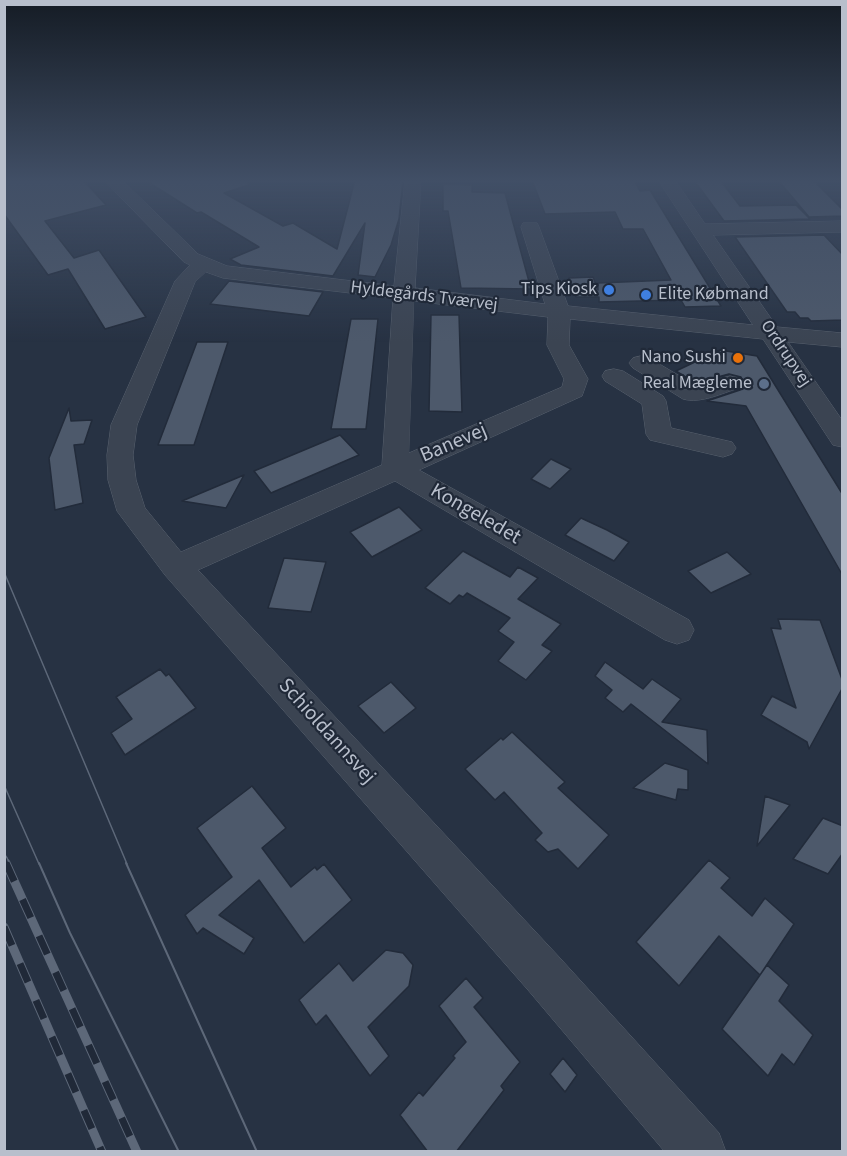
<!DOCTYPE html>
<html>
<head>
<meta charset="utf-8">
<style>
	body { margin:0 }
	#map { position:relative; width:847px; height:1156px; overflow:hidden; background:#273243; font-family:"Source Sans 3",sans-serif }
	canvas { display:block }
	.frame { position:absolute; inset:0; border:6px solid #b8bfcc; pointer-events:none }
</style>
</head>
<body>
<div id="map">
<canvas width="847" height="1156"></canvas>
<div class="frame"></div>
</div>
<script>
const g = document.querySelector('canvas').getContext('2d');
g.lineJoin = 'round';
function paint(path, color) {
  g.fillStyle = color;
  g.fill(path, 'evenodd');
}
function trace(path, color, width, dash) {
  g.strokeStyle = color;
  g.lineWidth = width;
  g.lineCap = dash ? 'butt' : 'round';
  g.setLineDash(dash || []);
  g.stroke(path);
}
function drawText(font, color, halo, rows, align = 'center') {
  g.font = font + ' "Source Sans 3",sans-serif';
  g.lineWidth = 4.5;
  g.setLineDash([]);
  g.textBaseline = 'middle';
  g.strokeStyle = halo;
  g.fillStyle = color;
  for (const [text, x, y, turn = 0] of rows) {
    g.save();
    g.translate(x, y);
    g.rotate((+turn || 0) * Math.PI / 180);
    g.textAlign = isNaN(turn) ? turn : align;
    if (halo) g.strokeText(text, 0, 0);
    g.fillText(text, 0, 0);
    g.restore();
  }
}
const building = new Path2D(`
	M4 180H83L106 205 45 221 74 258 99 250 146 317 105 329 68 269 48 275 4 214Z
	M145 180H248V185L224 193 283 226 293 223 337 249 355 180H403L399 219 391 245 375 277 358 275 365 223 333 276 241 265 230 259 259 247 201 212 197 213Z
	M532 180H634L640 191 650 190 721 306 685 307 681 300 599 302V297H576L569 278 593 277 598 290V283L671 280 643 229H623L615 212 545 214Z
	M694 180H720L740 206 796 205 810 219 724 221Z
	M778 180H813L843 210V216L809 217Z
	M443 184 472 185V192L505 193 531 289 461 288 448 211H443Z
	M824 235 843 255V320L811 321 808 318H800L795 312H787L735 237Z
	M229 281 323 292 309 316 210 304Z
	M431 315H459L462 412 429 411Z
	M351 319H378L366 429H331Z
	M197 342H228L194 445H158Z
	M720 350 757 356 843 495V576L746 406 707 401 740 390 744 384 741 377 729 374 695 383 676 371Z
	M69 408 71 421 92 420 84 444 74 445 83 503 55 510 49 458Z
	M340 435 359 455 271 493 254 471Z
	M551 459 571 469 550 489 531 479Z
	M244 475 226 508 182 501Z
	M399 507 422 530 372 557 350 532Z
	M581 518 607 530 629 542 614 561 565 535Z
	M463 551 510 577 518 567 538 578 518 599 561 624 542 645 552 651 526 680 498 661 514 642 498 631 510 618 467 593 463 597 459 595 450 604 425 588Z
	M727 552 751 574 711 593 688 571Z
	M284 558 326 562 311 612 268 608Z
	M778 619 820 620 843 682V687L809 749 807 742 761 715 772 696 796 708 771 628 781 629Z
	M605 662 643 689 652 679 681 699 662 722 707 730 708 764 631 704 623 712 605 698 612 690 595 676Z
	M160 669 166 676 169 674 196 708 125 755 111 733 132 719 116 697Z
	M391 682 416 708 384 733 358 706Z
	M512 732 565 782 558 788 609 835 578 869 558 849 548 852 535 840 542 833 504 792 495 800 465 769 501 738 503 740Z
	M665 763 688 770V790L678 789 676 800 633 788Z
	M252 786 286 828 262 848 291 887 315 867 317 870 324 864 352 900 304 943 259 880 219 915 254 938 244 954 203 928 197 934 185 915 232 877 197 828Z
	M765 796 790 805 757 846Z
	M823 818 843 826V853L828 874 793 859Z
	M709 860 730 878 721 888 752 916 765 898 794 924 760 975 719 936 679 986 636 942Z
	M386 950 403 953 413 965 409 986 368 1027 389 1056 370 1076 326 1015 316 1025 299 1000 339 963 353 981Z
	M767 965 789 985 779 1001 813 1035 794 1065 782 1054 768 1076 722 1029Z
	M466 978 483 998 474 1007 520 1062 501 1086 504 1090 456 1152H428L400 1115 419 1092 423 1096 455 1058 453 1056 466 1042 439 1006Z
	M563 1058 577 1075 565 1092 550 1074Z`);
const minor = new Path2D(`
	M104 180H122L198 254 227 266 394 286 405 180H421L415 288 545 304 521 227 523 223H537L539 227 568 306 753 325 658 180H675L705 224 842 221V232L713 235 777 327 842 333V347L788 342 842 420V447L833 445 763 339 570 319 569 345 588 379 582 396 419 470 689 620 694 630 689 640 677 644 665 640 395 481 198 570 560 958 719 1133 726 1152H665L528 990 165 575 117 511 108 480 107 455 111 425 175 281 190 265 184 262ZM206 272 223 278 393 298 382 465 181 552 145 508 136 480 133 455 137 425 195 282ZM414 301 548 317 547 345 564 379 562 387 409 453Z
	M641 356 649 358 695 385 730 376 739 378 742 383 739 388C722 393 701 404 683 399L633 368 629 363 633 358Z
	M614 369 623 371 663 396 666 401 671 428 732 442 736 448 732 454 723 457 650 440 646 434 642 404 605 381 602 376 605 371Z`);
const tramFar1 = new Path2D(`
	M4 572 127 864
	M4 785 39 864`);
const tram = new Path2D(`
	M39 863 70 933 179 1152
	M126 863 257 1152`);
const railFar1 = new Path2D(`
	M4 859 6 864`);
const rail = new Path2D(`
	M6 863 137 1152
	M4 927 102 1152`);
const markers = [
	[609,290,6,"#3f7fe0"],
	[646,295,6,"#3f7fe0"],
	[738,358,6,"#e8710a"],
	[764,384,6,"#5c6f8a"]
];
const farPoinames = [
	["Tips Kiosk",597,290],
	["Elite Købmand",658,295,"left"],
	["Nano Sushi",726,358],
	["Real Mægleme",752,384]
];
const farStreetnames = [
	["Hyldegårds Tværvej",424,297,7],
	["Ordrupvej",785,354,56]
];
const streetNames = [
	["Banevej",454,444,-23],
	["Kongeledet",475,515,30],
	["Schioldannsvej",326,732,48]
];
paint(building, '#4d596b');
trace(building, '#222b3a', 1.5);
trace(minor, '#59626f', 1);
paint(minor, '#3b4452');
trace(tramFar1, '#5d6879', 1.5);
trace(tram, '#5d6879', 2);
trace(railFar1, '#5d6879', 8);
trace(rail, '#5d6879', 9);
trace(railFar1, '#202938', 5, [16]);
trace(rail, '#202938', 7, [20]);
const sky = g.createLinearGradient(0, 0, 0, 342);
sky.addColorStop(0, '#151c25');
sky.addColorStop(0.53, '#414f66');
sky.addColorStop(1, '#414f6600');
g.fillStyle = sky;
g.fillRect(0, 0, 847, 342);
for (const [x, y, r, color] of markers) {
  const dot = new Path2D();
  dot.arc(x, y, r, 0, 2 * Math.PI);
  g.fillStyle = color;
  g.fill(dot);
  trace(dot, '#202938', 2);
}
drawText('18px', '#b8bfcc', '#202938', farPoinames, 'right');
drawText('18px', '#b8bfcc', '#202938', farStreetnames);
drawText('21px', '#b8bfcc', '#202938', streetNames);
</script>
</body>
</html>
